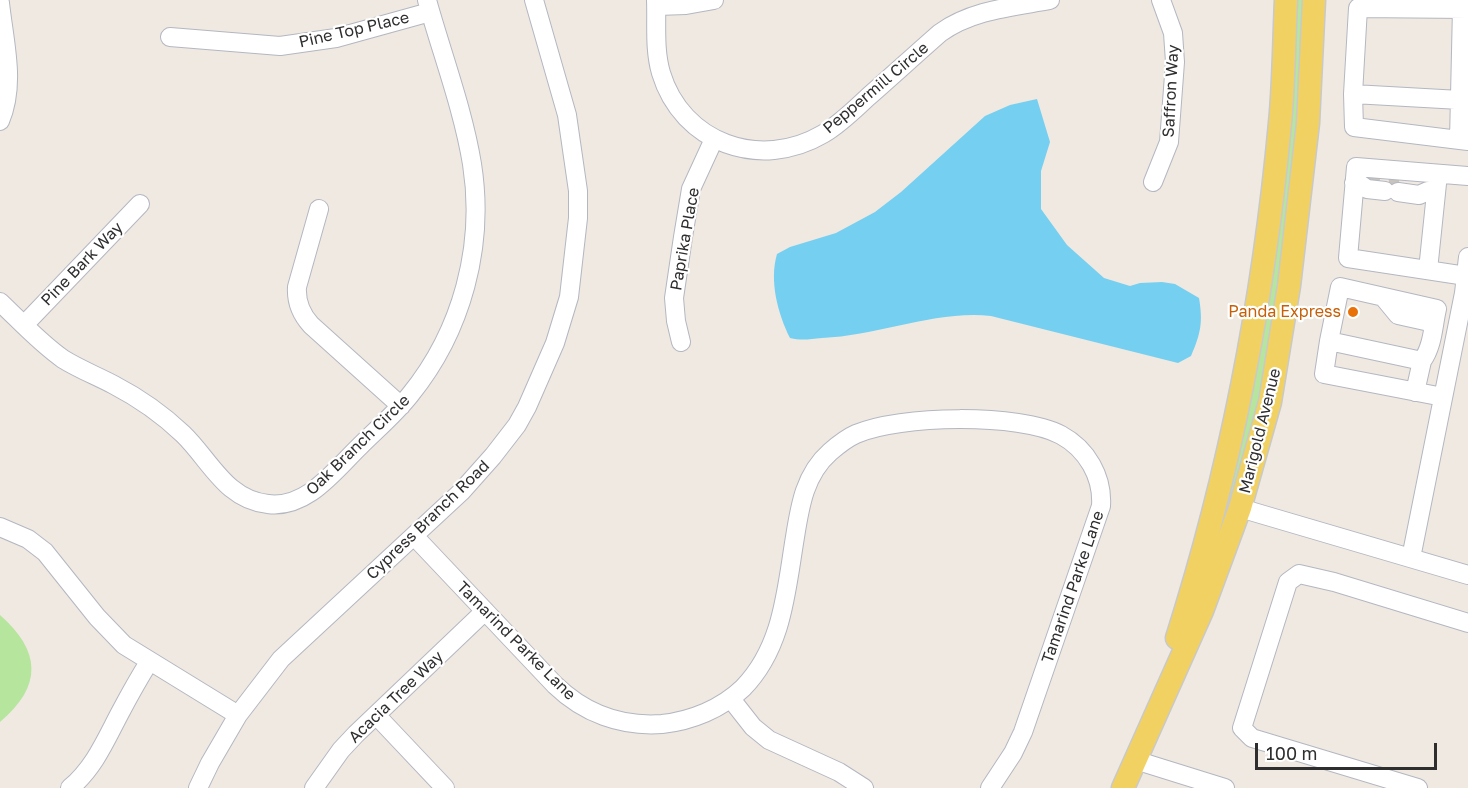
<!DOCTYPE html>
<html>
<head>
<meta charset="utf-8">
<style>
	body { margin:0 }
	#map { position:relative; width:1468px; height:788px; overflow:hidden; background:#efe9e1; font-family:"Golos Text",sans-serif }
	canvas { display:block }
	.scale { position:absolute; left:1255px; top:743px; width:182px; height:27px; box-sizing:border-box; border:3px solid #2e2e2e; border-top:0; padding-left:8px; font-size:18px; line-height:21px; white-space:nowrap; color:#2e2e2e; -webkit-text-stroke:4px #fff; paint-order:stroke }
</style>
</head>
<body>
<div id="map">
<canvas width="1468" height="788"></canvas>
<div class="scale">100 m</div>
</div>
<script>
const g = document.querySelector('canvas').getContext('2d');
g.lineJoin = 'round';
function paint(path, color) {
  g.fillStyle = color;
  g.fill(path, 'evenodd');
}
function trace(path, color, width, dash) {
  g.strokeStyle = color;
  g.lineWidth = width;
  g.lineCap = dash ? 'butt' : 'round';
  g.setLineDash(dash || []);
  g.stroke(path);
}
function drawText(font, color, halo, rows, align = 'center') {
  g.font = font + ' "Golos Text",sans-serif';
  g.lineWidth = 4.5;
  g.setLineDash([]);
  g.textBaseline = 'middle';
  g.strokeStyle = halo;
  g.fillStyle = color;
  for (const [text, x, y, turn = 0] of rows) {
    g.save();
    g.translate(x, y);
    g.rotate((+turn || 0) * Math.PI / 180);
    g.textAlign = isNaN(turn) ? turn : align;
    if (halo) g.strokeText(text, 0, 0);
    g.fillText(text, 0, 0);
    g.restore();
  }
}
const green = new Path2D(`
	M1292 0H1307L1302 123 1264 400 1234 507 1193 607 1218 512Z
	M0 615C41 651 43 686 0 722Z`);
const water = new Path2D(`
	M1037 99 1050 142 1041 171V209L1067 245 1104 278 1130 286 1140 283 1162 282 1175 284 1199 298C1203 322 1201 333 1191 356L1178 363 991 316C935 310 879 336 822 338 810 339 802 341 790 338 778 314 769 281 777 254L790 247 836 233 875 212 901 192 985 116 1010 105Z`);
const minorTunnel = new Path2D(`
	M1362 183 1370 181 1399 183`);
const minor = new Path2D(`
	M656 0C657 24 654 49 661 73 682 143 760 171 823 134 839 125 854 110 868 97 892 76 916 54 940 33 972 10 1012 7 1050 0
	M0 3C4 41 16 84 0 121
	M657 6 686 5 714 0
	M1468 9 1358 8 1353 94 1354 127 1468 141
	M170 37 280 46 336 38 430 12
	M1353 94 1460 100
	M1459 140 1462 8
	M1153 182 1169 142 1175 62 1173 33 1161 0
	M1354 183 1360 184 1367 189 1385 191
	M1398 192 1419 195 1428 191 1436 192
	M319 209 297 287C296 302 301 314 311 325L401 406
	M1428 270 1438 174
	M1466 276 1348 258 1356 167 1468 176
	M1384 298 1398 315 1434 323
	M0 302C20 321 40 343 63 359 79 369 97 376 114 385 139 398 162 414 183 434 210 460 226 500 268 504 307 509 335 470 360 446 377 429 395 414 410 395 462 331 485 246 472 164 463 109 442 54 427 0
	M24 325 140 204
	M1329 341 1340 287 1437 309C1433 326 1433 346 1422 361
	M681 342 676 321 674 298 683 237 691 189 714 139
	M1415 392 1422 361 1329 341 1324 374 1443 397
	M1240 508 1468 575
	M0 527 28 539 45 552 97 617 124 645 238 715
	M414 536 555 685C584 713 621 727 662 724 691 721 721 709 743 688 783 647 786 591 795 537 800 505 805 474 830 452 838 445 847 438 856 434 899 415 1020 413 1061 435 1087 449 1103 477 1101 506L1023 732 1013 753 990 788
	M1411 558 1464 293 1468 257
	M731 699 753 727 769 740 839 772 864 788
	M376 715 445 788
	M1135 760 1225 788
	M70 788C95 767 106 739 121 711 130 694 139 678 149 662
	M198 788 210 763 238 715 281 659 461 492 493 456 517 425 527 407 555 343 569 297 578 218V191L567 115 534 0
	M314 788 341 750 356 734 485 611
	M1418 788 1252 738 1242 728 1288 582 1299 574 1334 582 1468 623`);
const major = new Path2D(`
	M1177 638C1230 472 1264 297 1280 123 1284 82 1284 41 1286 0
	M1123 788 1202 611 1240 508 1270 402 1289 286 1308 123 1314 0`);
const markers = [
	[1353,312,6,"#e8710a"]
];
const streetNames = [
	["Pine Top Place",354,30,-13],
	["Peppermill Circle",876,88,-40],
	["Saffron Way",1171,91,-87],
	["Paprika Place",685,239,-80],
	["Pine Bark Way",82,264,-46],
	["Marigold Avenue",1260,431,-76],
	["Oak Branch Circle",358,445,-44],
	["Cypress Branch Road",428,520,-44],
	["Tamarind Parke Lane",1073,587,-71],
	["Tamarind Parke Lane",516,641,45],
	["Acacia Tree Way",396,697,-44]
];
const foodNames = [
	["Panda Express",1341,312]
];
paint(green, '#b6e59e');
paint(water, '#75cff0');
trace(minorTunnel, '#c8c4bd', 18, [18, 9]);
trace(minor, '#b4b7c1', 20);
trace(major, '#c9c9c9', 25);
trace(minor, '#fff', 18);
trace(major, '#f2d163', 22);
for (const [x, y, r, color] of markers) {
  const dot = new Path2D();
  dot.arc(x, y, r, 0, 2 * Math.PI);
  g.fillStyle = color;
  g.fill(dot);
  trace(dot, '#fff', 2);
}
drawText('16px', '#2e2e2e', '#fff', streetNames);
drawText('16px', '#c56008', '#fff', foodNames, 'right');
</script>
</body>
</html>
